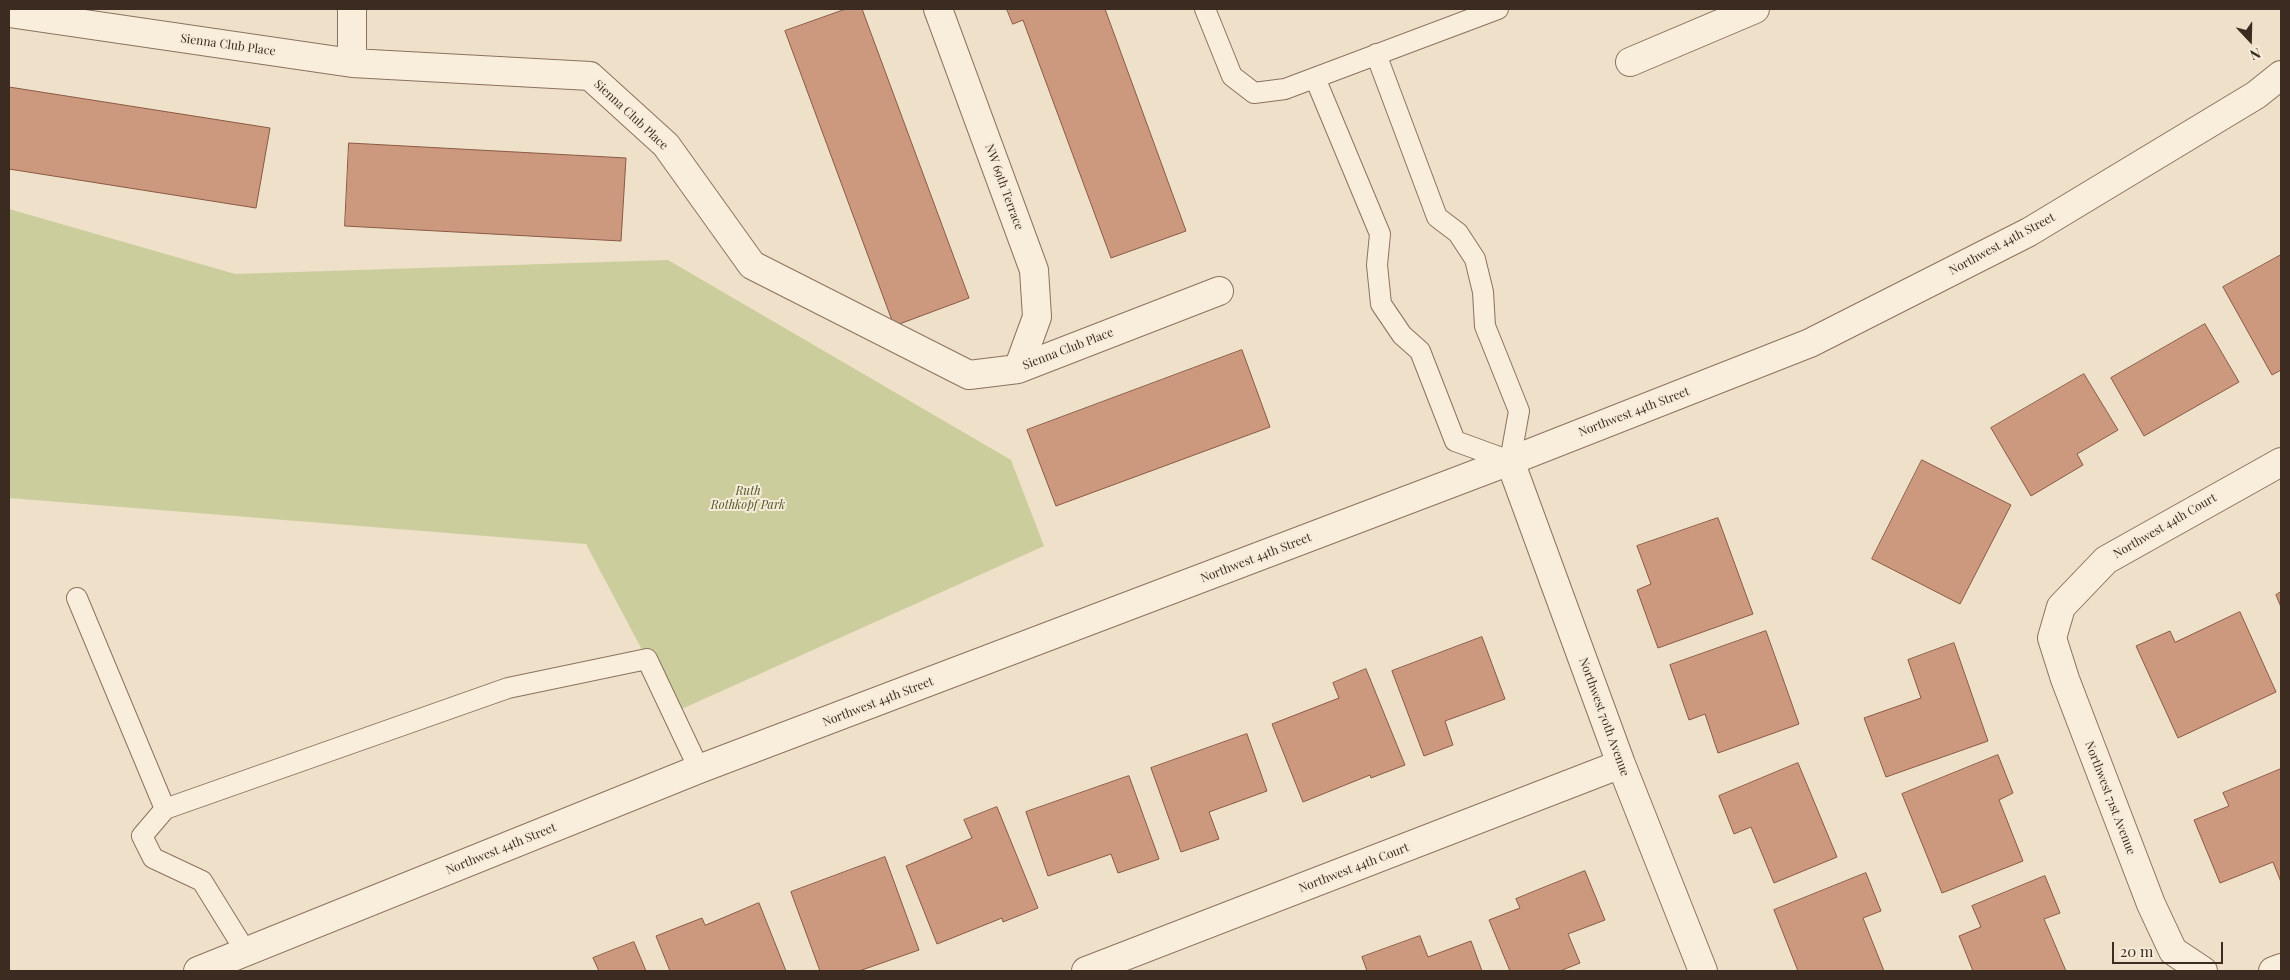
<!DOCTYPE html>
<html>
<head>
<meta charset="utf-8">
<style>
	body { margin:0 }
	#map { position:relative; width:2290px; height:980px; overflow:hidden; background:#eee0c9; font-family:"Playfair Display",serif }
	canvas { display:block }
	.frame { position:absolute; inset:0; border:10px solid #3b2b21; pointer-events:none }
	.north { position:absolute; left:2225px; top:15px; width:50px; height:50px; -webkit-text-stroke:4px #f6ebd8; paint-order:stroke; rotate:159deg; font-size:14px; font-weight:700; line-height:20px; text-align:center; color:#3b2b21 }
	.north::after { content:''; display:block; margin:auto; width:18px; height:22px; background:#3b2b21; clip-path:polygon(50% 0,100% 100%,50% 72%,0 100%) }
	.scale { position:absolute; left:2112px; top:942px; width:111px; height:22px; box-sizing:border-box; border:2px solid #3b2b21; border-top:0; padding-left:6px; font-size:15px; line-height:18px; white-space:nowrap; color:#3b2b21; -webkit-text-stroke:4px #f6ebd8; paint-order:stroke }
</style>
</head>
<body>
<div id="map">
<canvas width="2290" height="980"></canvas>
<div class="frame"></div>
<div class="north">N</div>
<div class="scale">20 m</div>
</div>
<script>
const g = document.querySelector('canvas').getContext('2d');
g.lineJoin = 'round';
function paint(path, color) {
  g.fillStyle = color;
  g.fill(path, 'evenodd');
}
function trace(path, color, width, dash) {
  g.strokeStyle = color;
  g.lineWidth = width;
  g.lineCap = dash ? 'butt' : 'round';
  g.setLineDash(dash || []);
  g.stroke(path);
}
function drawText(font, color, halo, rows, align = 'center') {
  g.font = font + ' "Playfair Display",serif';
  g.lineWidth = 4;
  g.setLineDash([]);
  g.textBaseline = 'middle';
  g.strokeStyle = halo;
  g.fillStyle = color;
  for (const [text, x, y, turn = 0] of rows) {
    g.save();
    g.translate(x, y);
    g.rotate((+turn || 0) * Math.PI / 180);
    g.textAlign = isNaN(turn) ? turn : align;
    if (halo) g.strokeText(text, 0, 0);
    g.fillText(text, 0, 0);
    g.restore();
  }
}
const green = new Path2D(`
	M9 209 235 274 668 260 1011 460 1044 546 675 712 586 544 9 498Z`);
const building = new Path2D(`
	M846 9H862L969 298 894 326 785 31Z
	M1007 9H1105L1186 231 1111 258 1023 20 1013 24Z
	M9 87 270 128 256 208 9 169Z
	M349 143 626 158 621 241 345 226Z
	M2281 255V370L2272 375 2223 287Z
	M2205 324 2239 382 2144 436 2111 378Z
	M1242 350 1270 427 1056 506 1027 430Z
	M2084 374 2118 430 2077 454 2083 465 2031 496 1991 428Z
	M1922 460 2011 505 1960 604 1872 559Z
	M1718 518 1753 614 1658 648 1637 590 1651 584 1637 546Z
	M2281 592V607L2276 595Z
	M2240 612 2276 692 2178 738 2136 646 2170 631 2175 642Z
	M1766 631 1799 724 1718 753 1705 714 1689 720 1670 665Z
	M1482 637 1505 699 1445 721 1453 745 1424 756 1392 671Z
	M1954 643 1988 741 1886 777 1864 718 1921 698 1908 660Z
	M1366 669 1405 765 1371 778 1370 775 1303 802 1272 724 1339 698 1333 683Z
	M1247 734 1267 791 1209 812 1219 839 1181 852 1151 768Z
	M1998 755 2013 793 1999 800 2023 861 1942 893 1902 794Z
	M1798 763 1837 857 1774 883 1751 827 1734 834 1719 796Z
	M2281 769V882L2273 862 2220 883 2194 820 2229 806 2223 793Z
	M1129 776 1159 859 1118 873 1111 854 1048 876 1026 812Z
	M997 807 1038 908 1003 922 1002 918 937 944 906 866 972 838 964 820Z
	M885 857 919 950 859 971H820L791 892Z
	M1585 871 1605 920 1568 934 1580 963 1560 971H1510L1489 920 1520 908 1516 899Z
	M1866 873 1881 911 1863 918 1884 971H1798L1774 910Z
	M2045 876 2060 913 2044 919 2066 971H1973L1959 936 1981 927 1972 906Z
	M759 903 786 971H670L656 936 702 918 705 925Z
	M1420 936 1428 957 1471 941 1482 971H1367L1362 957Z
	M634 942 646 971H599L593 958Z`);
const service = new Path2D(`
	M1205 9 1232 76 1254 93 1285 89 1498 9
	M1315 78 1380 234 1377 265 1381 304 1402 335 1420 351 1455 441 1510 461 1519 411 1485 326 1483 292 1475 259 1458 233 1437 217 1376 54
	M77 598 165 809 508 688 647 659 699 769
	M165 809 142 836 153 858 202 881 246 952`);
const minor = new Path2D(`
	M938 9 1034 270 1037 317 1018 369
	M9 13 352 63 590 76 666 145 752 265 969 375 1018 369 1219 291
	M1630 62 1755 9
	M352 63V9
	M1510 461 1621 764 1703 971
	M1086 971 1621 764
	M2203 971 2173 951 2151 904 2065 679 2052 638 2061 607 2106 560 2281 462
	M2273 971 2281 968`);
const tertiary = new Path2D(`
	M198 971 699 769 1510 461 1810 343 2029 232 2256 95 2281 75`);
const streetNames = [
	["Sienna Club Place",228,45,8],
	["Sienna Club Place",631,115,43],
	["NW 69th Terrace",1004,187,70],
	["Northwest 44th Street",2002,244,-28],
	["Sienna Club Place",1068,349,-21],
	["Northwest 44th Street",1634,412,-21],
	["Northwest 44th Court",2165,526,-30],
	["Northwest 44th Street",1256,558,-21],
	["Northwest 44th Street",878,702,-21],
	["Northwest 70th Avenue",1604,717,70],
	["Northwest 71st Avenue",2110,798,69],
	["Northwest 44th Street",501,849,-22],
	["Northwest 44th Court",1354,868,-21]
];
const parkNames = [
	["Ruth",748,491],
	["Rothkopf Park",748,505]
];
paint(green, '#cbcd9c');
paint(building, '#cc997f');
trace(building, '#8a5943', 1);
trace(service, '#8b725d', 22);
trace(minor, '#8b725d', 30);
trace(tertiary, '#8b725d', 30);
trace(service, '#f9eedc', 20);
trace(minor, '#f9eedc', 28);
trace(tertiary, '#f9eedc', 28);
drawText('12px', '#3b2b21', '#f6ebd8', streetNames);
drawText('italic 12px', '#4f5827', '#f6ebd8', parkNames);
</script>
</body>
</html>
